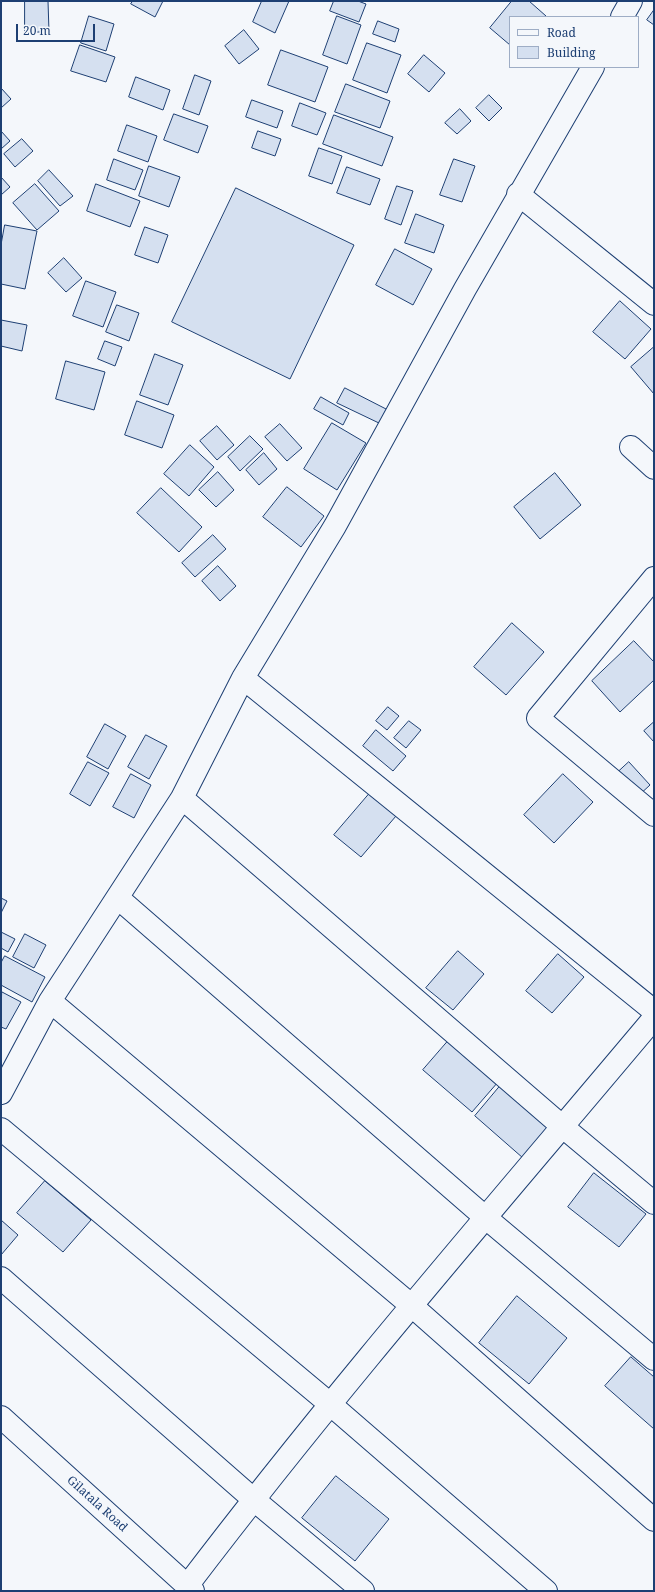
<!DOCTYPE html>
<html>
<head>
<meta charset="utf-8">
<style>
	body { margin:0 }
	#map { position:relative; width:655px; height:1592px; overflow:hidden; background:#f4f7fb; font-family:"Noto Serif",serif }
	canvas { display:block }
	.frame { position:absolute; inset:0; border:2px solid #1d3f73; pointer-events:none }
	.legend { position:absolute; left:509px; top:16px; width:130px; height:52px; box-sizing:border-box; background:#f4f7fb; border:1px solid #9eadc5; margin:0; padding:5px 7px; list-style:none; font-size:12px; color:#1d3f73 }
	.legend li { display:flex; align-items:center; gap:8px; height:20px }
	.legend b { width:20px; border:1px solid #9eadc5 }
	.scale { position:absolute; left:16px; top:24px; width:79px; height:18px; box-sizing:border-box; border:2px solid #1d3f73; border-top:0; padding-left:5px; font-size:12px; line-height:14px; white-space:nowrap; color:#1d3f73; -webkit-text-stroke:3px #f4f7fb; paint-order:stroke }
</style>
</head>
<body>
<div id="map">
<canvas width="655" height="1592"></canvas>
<div class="frame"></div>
<ul class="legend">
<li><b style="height:5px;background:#f4f7fb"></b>Road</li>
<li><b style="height:11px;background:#d5e0f0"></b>Building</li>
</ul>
<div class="scale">20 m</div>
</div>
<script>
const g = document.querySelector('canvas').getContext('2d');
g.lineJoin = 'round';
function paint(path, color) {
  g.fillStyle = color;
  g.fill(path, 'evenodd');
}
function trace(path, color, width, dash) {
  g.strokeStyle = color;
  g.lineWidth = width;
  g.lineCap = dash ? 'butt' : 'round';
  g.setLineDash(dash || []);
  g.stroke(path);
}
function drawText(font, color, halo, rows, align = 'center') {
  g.font = font + ' "Noto Serif",serif';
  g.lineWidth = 3;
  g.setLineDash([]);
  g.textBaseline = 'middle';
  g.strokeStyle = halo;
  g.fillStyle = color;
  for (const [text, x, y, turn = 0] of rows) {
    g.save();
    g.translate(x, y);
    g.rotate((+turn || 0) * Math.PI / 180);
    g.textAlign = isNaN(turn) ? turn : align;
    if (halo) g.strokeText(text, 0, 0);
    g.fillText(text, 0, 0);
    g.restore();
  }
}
const building = new Path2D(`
	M25 1H48L49 32H25Z
	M133 1H163L155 17 131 4Z
	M262 1H289L275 33 253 22Z
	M334 1H358L366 4 359 22 330 11Z
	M512 1H529L546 16 545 17H510V45L490 28Z
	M654 10V25L647 20Z
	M89 16 114 24 106 51 81 43Z
	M337 16 361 25 347 64 323 55Z
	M378 21 399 29 395 42 373 34Z
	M244 30 259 49 239 64 225 46Z
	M367 43 401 55 387 93 353 80Z
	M80 45 115 57 106 82 71 71Z
	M281 50 328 67 315 102 268 85Z
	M424 55 445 73 429 92 408 74Z
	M195 75 211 81 199 115 183 109Z
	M136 77 170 90 163 110 129 97Z
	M346 84 390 101 380 128 335 112Z
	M1 88 11 99 1 108Z
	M489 95 502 108 489 121 476 108Z
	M252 100 283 111 277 128 246 117Z
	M300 103 326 113 317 135 292 126Z
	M460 109 471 121 457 134 445 123Z
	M174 114 208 126 198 153 164 140Z
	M334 115 393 137 382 166 323 144Z
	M127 125 157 136 148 162 118 151Z
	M1 131 10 141 1 149Z
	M258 131 281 139 275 156 252 148Z
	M22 139 33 151 15 167 4 154Z
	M319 148 342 156 332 184 309 176Z
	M114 159 143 170 135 190 107 180Z
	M454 159 475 166 462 202 440 195Z
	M149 166 180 177 169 207 139 196Z
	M347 167 380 179 370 205 337 193Z
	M49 170 73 196 60 206 38 181Z
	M1 177 10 187 1 195Z
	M35 184 59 211 37 230 13 203Z
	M96 184 140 201 130 227 87 211Z
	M397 186 413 191 401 225 385 219Z
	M236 188 354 245 290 379 172 322Z
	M416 214 444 225 434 253 405 243Z
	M5 225 37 231 25 289 1 284V245Z
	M145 227 168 235 158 263 135 255Z
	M395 249 432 269 413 305 376 285Z
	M64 258 82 278 66 292 48 273Z
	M86 281 116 292 103 327 73 316Z
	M620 301 651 329 625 359 593 332Z
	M117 305 139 313 129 341 106 332Z
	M1 320 27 325 22 351 1 346Z
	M105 341 122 347 115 366 98 359Z
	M654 347V394L631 367Z
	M155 354 183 365 168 405 140 395Z
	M66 361 105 372 94 410 56 399Z
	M345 388 388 410 381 424 337 403Z
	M321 397 349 413 343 425 314 409Z
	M137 401 174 415 162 448 125 435Z
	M332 423 366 443 337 490 304 469Z
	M280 424 302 448 287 461 265 437Z
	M217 426 234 445 217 460 200 441Z
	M250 436 263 449 240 471 228 457Z
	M190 445 214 467 189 496 164 474Z
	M264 453 277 469 259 485 246 470Z
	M218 472 234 490 216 507 199 490Z
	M555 473 581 505 540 539 514 507Z
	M287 487 324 516 301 547 263 517Z
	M161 488 202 527 179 552 137 513Z
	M213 535 226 549 195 577 182 563Z
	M218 566 236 586 220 601 202 581Z
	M512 623 544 652 506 695 474 667Z
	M634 641 654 662V680L620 712 592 681Z
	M388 707 399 716 387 730 376 721Z
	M409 721 421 730 406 748 394 738Z
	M654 722V742L644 731Z
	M105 724 126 736 108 769 87 757Z
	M376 730 406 756 393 771 363 746Z
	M146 735 167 746 149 779 128 767Z
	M88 762 109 773 90 806 70 794Z
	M629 762 650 785 637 797 616 774Z
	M131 774 151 785 134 818 113 807Z
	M563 774 593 802 554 843 524 815Z
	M370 793 396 816 361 857 334 835Z
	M1 898 7 901 1 913Z
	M1 932 15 939 8 952 1 948Z
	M25 934 46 945 34 968 13 957Z
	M458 951 484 974 453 1010 426 988Z
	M558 954 584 977 552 1013 526 991Z
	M5 956 45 977 32 1002 1 985V963Z
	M2 992 21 1002 6 1029 1 1027Z
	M449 1040 498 1082 472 1112 423 1070Z
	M501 1085 550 1127 523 1158 475 1116Z
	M594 1173 646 1214 619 1247 568 1207Z
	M45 1181 91 1220 63 1252 17 1213Z
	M1 1220 18 1235 1 1255Z
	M517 1296 567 1338 529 1384 479 1343Z
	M631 1357 654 1377V1429L605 1386Z
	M336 1476 389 1519 355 1561 302 1518Z`);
const street = new Path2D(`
	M622 17 631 1
	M518 194 654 304
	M631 447 654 468
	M654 578 538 718 654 815
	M243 678 654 1011
	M182 798 563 1127 654 1203
	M118 898 486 1218 654 1359
	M50 1001 412 1306 654 1520
	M1 1093 50 1001 182 798 243 678 335 526 465 289 593 67
	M1 1129 330 1404 546 1591
	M1 1278 253 1499 363 1591
	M1 1417 193 1591
	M187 1586C335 1391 496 1206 654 1018`);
const streetNames = [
	["Gilatala Road",97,1504,42]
];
paint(building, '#d5e0f0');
trace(building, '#1d3f73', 1);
trace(street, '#1d3f73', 24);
trace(street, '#f4f7fb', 22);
drawText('12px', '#1d3f73', '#f4f7fb', streetNames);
</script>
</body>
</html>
